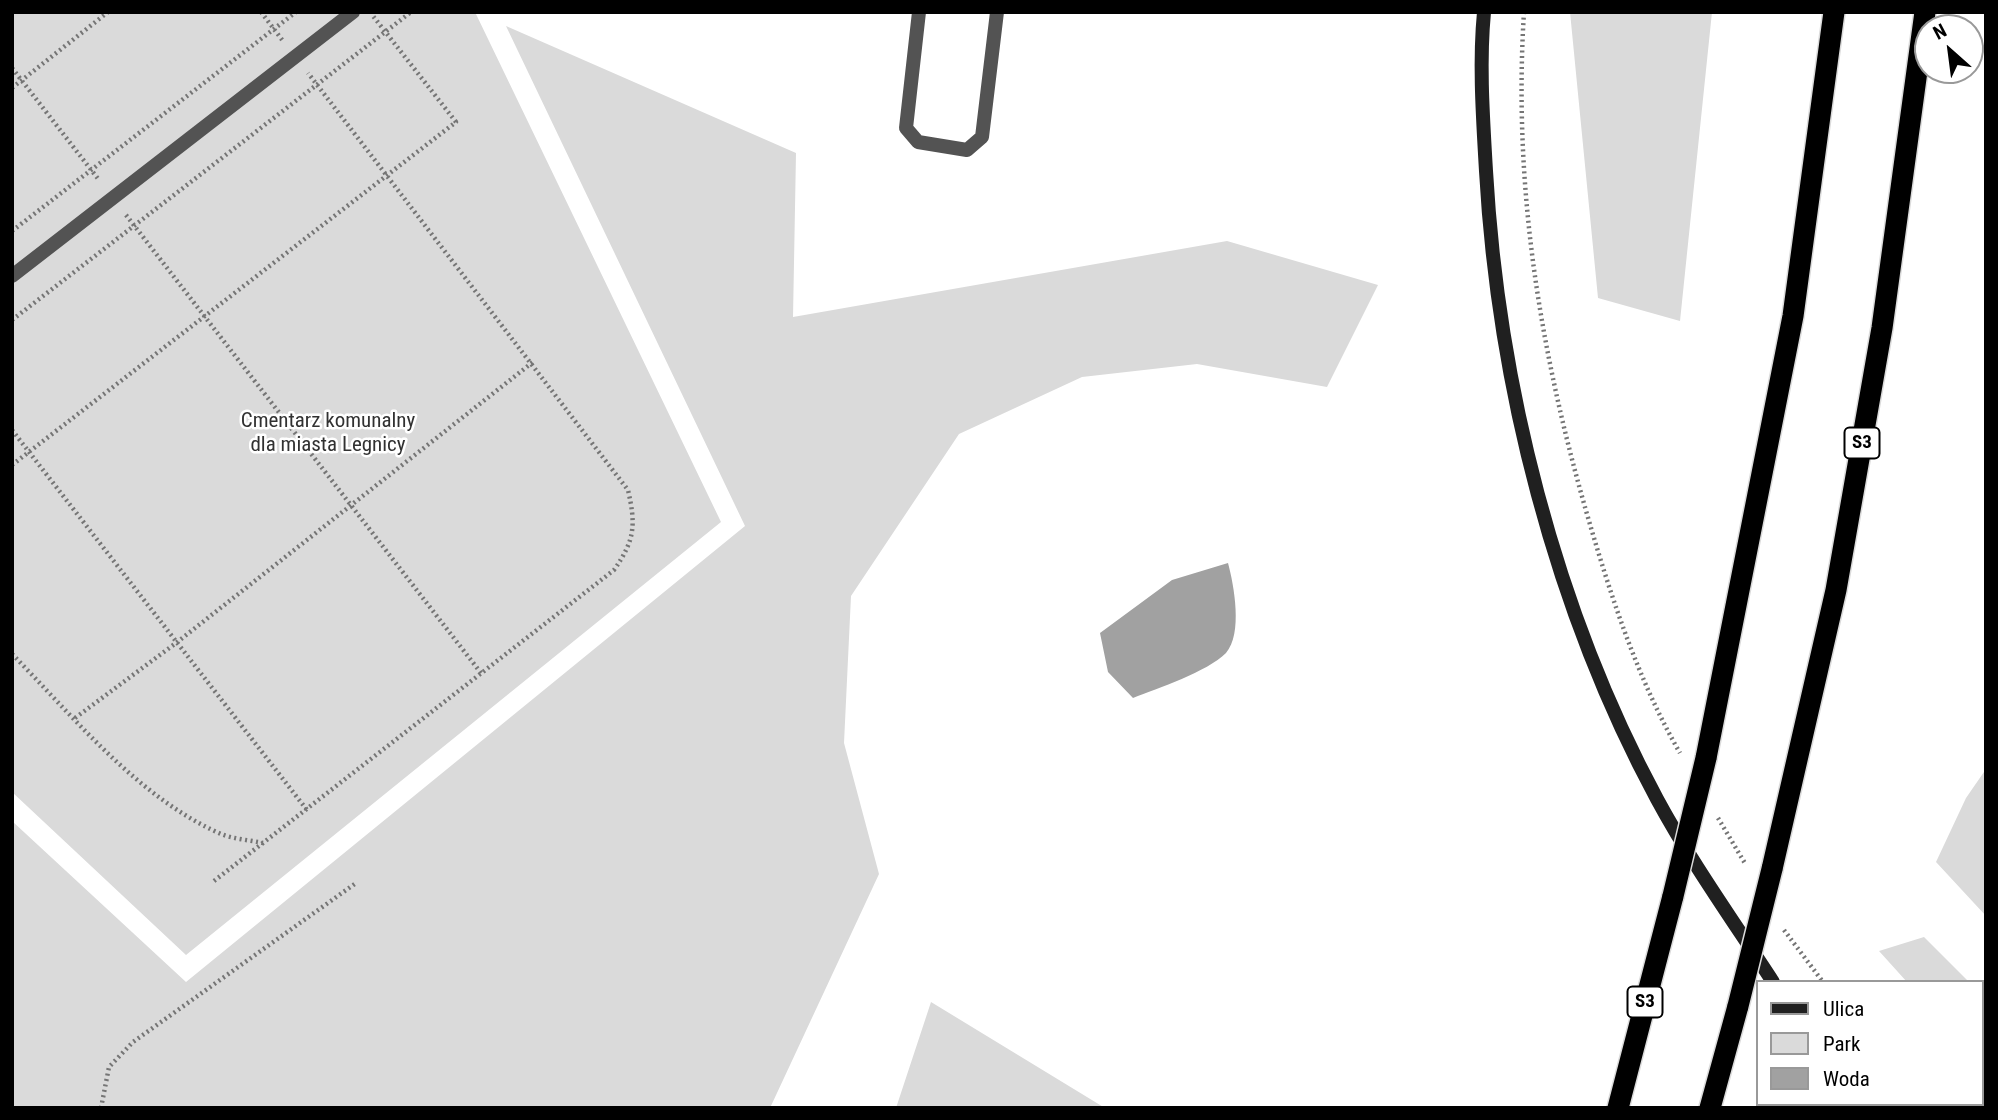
<!DOCTYPE html>
<html>
<head>
<meta charset="utf-8">
<style>
	body { margin:0 }
	#map { position:relative; width:1998px; height:1120px; overflow:hidden; background:#fff; font-family:"Roboto Condensed",sans-serif }
	canvas { display:block }
	.frame { position:absolute; inset:0; border:14px solid #000; pointer-events:none }
	.legend { position:absolute; left:1756px; top:980px; width:228px; height:126px; box-sizing:border-box; background:#fff; border:2px solid #999; margin:0; padding:9px 12px; list-style:none; font-size:21px; color:#000 }
	.legend li { display:flex; align-items:center; gap:14px; height:35px }
	.legend b { width:35px; border:2px solid #999 }
	.north { position:absolute; left:1914px; top:14px; width:70px; height:70px; box-sizing:border-box; background:#fff; border:2px solid #999; border-radius:50%; rotate:332deg; font-size:19px; font-weight:700; line-height:28px; text-align:center; color:#000 }
	.north::after { content:''; display:block; margin:auto; width:24px; height:32px; background:#000; clip-path:polygon(50% 0,100% 100%,50% 72%,0 100%) }
</style>
</head>
<body>
<div id="map">
<canvas width="1998" height="1120"></canvas>
<div class="frame"></div>
<ul class="legend">
<li><b style="height:9px;background:#202020"></b>Ulica</li>
<li><b style="height:19px;background:#dadada"></b>Park</li>
<li><b style="height:19px;background:#a1a1a1"></b>Woda</li>
</ul>
<div class="north">N</div>
</div>
<script>
const g = document.querySelector('canvas').getContext('2d');
g.lineJoin = 'round';
function paint(path, color) {
  g.fillStyle = color;
  g.fill(path, 'evenodd');
}
function trace(path, color, width, dash) {
  g.strokeStyle = color;
  g.lineWidth = width;
  g.lineCap = dash ? 'butt' : 'round';
  g.setLineDash(dash || []);
  g.stroke(path);
}
function drawText(font, color, halo, rows, align = 'center') {
  g.font = font + ' "Roboto Condensed",sans-serif';
  g.lineWidth = 5;
  g.setLineDash([]);
  g.textBaseline = 'middle';
  g.strokeStyle = halo;
  g.fillStyle = color;
  for (const [text, x, y, turn = 0] of rows) {
    g.save();
    g.translate(x, y);
    g.rotate((+turn || 0) * Math.PI / 180);
    g.textAlign = isNaN(turn) ? turn : align;
    if (halo) g.strokeText(text, 0, 0);
    g.fillText(text, 0, 0);
    g.restore();
  }
}
const green = new Path2D(`
	M12 12H475L721 522 186 955 12 792Z
	M1570 12H1712L1680 321 1598 298Z
	M506 26 796 153 793 317 1227 241 1378 285 1327 387 1197 364 1082 377 959 434 851 596 844 743 879 874 770 1108H12V821L186 982 745 526Z
	M1986 769V916L1936 862 1966 798Z
	M1924 937 1969 982H1907L1879 951Z
	M1982 995 1986 998V1070L1982 1066Z
	M931 1002 1105 1108H896Z`);
const water = new Path2D(`
	M1228 563C1234 585 1243 634 1226 653 1207 672 1158 688 1133 698L1108 672 1100 633 1172 580Z`);
const path = new Path2D(`
	M261 12 283 41
	M1524 12C1513 187 1540 353 1589 521 1612 600 1639 682 1680 753
	M12 68 99 180
	M12 88 108 12
	M126 215 481 673
	M12 231 296 12
	M12 320 411 12
	M12 430 307 810
	M12 465 456 122 373 16
	M12 654C74 717 137 797 221 834 233 839 249 840 263 843
	M75 718 176 643 533 362
	M1718 818 1746 865
	M214 881 614 570C635 540 636 525 628 490L308 73
	M1784 930 1823 982
	M1925 1104 1928 1108
	M101 1108 109 1067 133 1042 356 883`);
const service = new Path2D(`
	M919 12 906 128 918 142 967 150 982 137 997 12
	M12 276 353 12`);
const secondary = new Path2D(`
	M1484 12C1479 64 1483 119 1486 171 1498 384 1555 610 1657 799 1691 862 1734 922 1773 982
	M1873 1104 1876 1108`);
const motorway = new Path2D(`
	M1706 758 1793 316 1834 12
	M1772 869 1836 590 1882 328 1925 12
	M1618 1108 1673 896
	M1710 1108 1738 1006`);
const motorwayBridge = new Path2D(`
	M1673 896 1706 758
	M1738 1006 1772 869`);
const shields = [
	[1862,443,35],
	[1645,1002,35]
];
const shieldNames = [
	["S3",1862,443],
	["S3",1645,1002]
];
const parkNames = [
	["Cmentarz komunalny",328,422],
	["dla miasta Legnicy",328,446]
];
paint(green, '#dadada');
paint(water, '#a1a1a1');
trace(motorway, '#dbdbdb', 24);
trace(path, '#757575', 4.5, [2, 3.5]);
trace(service, '#535353', 14);
trace(secondary, '#202020', 14);
trace(motorway, '#000', 21);
trace(motorwayBridge, '#dbdbdb', 24, []);
trace(motorwayBridge, '#000', 21);
for (const [x, y, w] of shields) {
  const box = new Path2D();
  box.roundRect(x - w / 2, y - 15.5, w, 31, 5);
  g.fillStyle = '#fff';
  g.fill(box);
  trace(box, '#000', 2);
}
drawText('bold 19px', '#000', null, shieldNames);
drawText('21px', '#313131', '#fff', parkNames);
</script>
</body>
</html>
